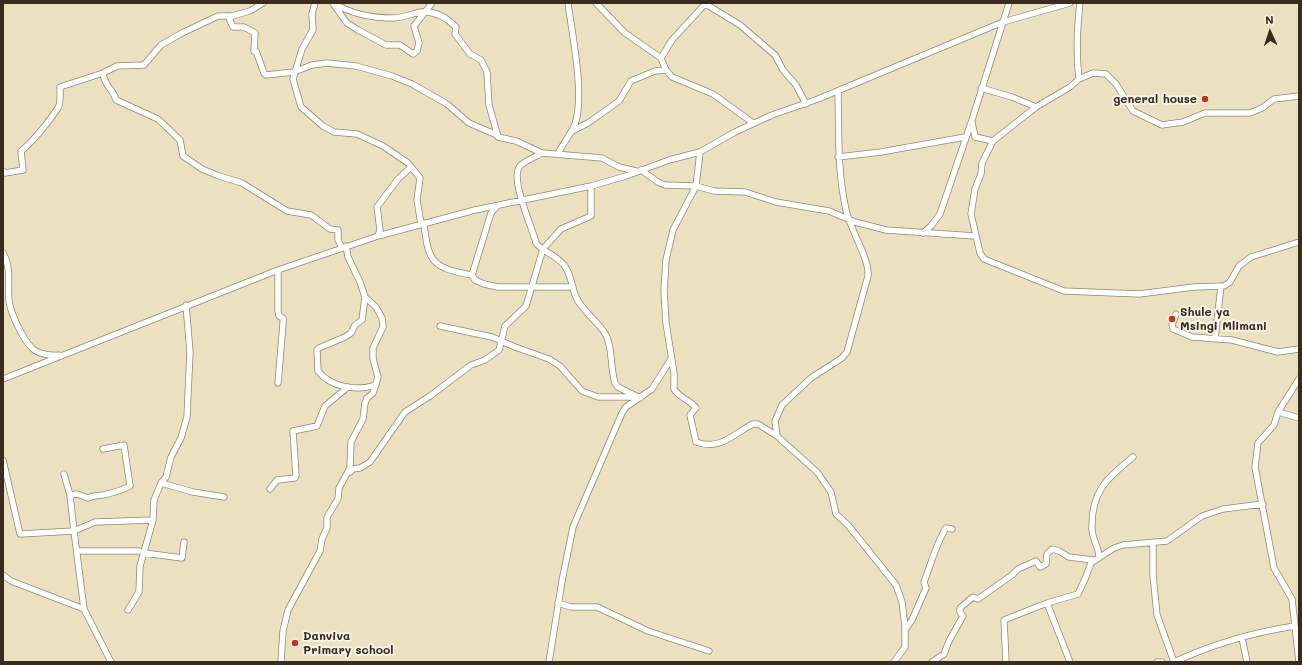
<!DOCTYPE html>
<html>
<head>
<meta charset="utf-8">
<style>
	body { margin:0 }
	#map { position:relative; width:1302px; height:665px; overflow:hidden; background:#ebe1c0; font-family:Mali,sans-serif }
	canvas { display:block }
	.frame { position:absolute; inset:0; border:4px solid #3b2a1e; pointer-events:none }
	.north { position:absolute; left:1250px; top:12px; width:40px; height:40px; -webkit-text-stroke:3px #f7f3e8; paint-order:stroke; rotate:357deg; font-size:11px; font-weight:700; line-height:16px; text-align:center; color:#3b2a1e }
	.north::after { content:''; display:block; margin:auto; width:14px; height:18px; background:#3b2a1e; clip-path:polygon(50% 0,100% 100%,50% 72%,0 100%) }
</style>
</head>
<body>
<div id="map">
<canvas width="1302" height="665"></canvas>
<div class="frame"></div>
<div class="north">N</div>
</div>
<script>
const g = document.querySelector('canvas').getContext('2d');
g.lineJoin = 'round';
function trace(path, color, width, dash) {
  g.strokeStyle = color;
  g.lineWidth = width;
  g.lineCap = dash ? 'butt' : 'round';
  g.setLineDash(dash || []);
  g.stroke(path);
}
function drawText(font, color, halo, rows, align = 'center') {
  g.font = font + ' Mali,sans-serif';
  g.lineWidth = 4;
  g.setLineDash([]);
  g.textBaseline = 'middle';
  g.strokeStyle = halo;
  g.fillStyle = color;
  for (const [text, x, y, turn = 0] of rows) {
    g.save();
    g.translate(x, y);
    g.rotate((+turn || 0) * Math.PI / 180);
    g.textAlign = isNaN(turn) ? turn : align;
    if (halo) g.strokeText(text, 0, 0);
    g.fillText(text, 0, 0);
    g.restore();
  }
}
const minor = new Path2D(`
	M315 3 312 14 313 30 302 49 293 79 301 107 323 126 334 132 357 134 383 146 408 163 420 178 417 200 421 224
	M333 3C350 13 372 18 392 18 399 18 406 16 413 14 430 8 444 15 456 27L455 34 470 54 481 60 487 72 489 105 498 137 516 141 542 153 602 158 619 167 636 171
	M596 3 625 33 661 58 666 70 672 77 713 94 753 123
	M704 3 740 25 775 55 783 70 796 85 806 104
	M334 5 347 23 358 30 386 45H400L413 54 417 51 419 43 414 26 432 3
	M228 16 233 27H244L255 33 254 51H256L264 73 266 75 294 72 312 65 327 63 356 66 392 76 412 84 447 104 469 123 497 135
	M661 58 672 40 705 4
	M103 73C105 88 113 88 116 100L158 119 180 140 183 156 202 169 219 176 242 183 287 211 311 215 330 229 338 230V240L342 248
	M1079 79C1076 54 1077 28 1080 3
	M981 88 1012 97 1036 107
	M1299 96 1274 99 1262 108 1250 113H1205L1183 122 1162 125 1133 111 1116 84 1106 74 1093 73 1079 79 1070 87 1036 107 993 141 982 163 981 174 975 189 971 214 980 253 984 259 1064 291 1139 294 1194 287 1224 286 1230 282 1239 266 1251 257 1299 242
	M972 122 975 137 993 141
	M572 131 588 123 619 101 631 81 655 71 666 70
	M700 152 696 186 673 230 666 260 664 291 666 323 674 373V389C679 398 691 400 696 408L690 415 696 442C720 451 733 434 753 424H758L777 436 817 472 831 492 836 514 848 525 896 585 902 602 905 626V647L894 662
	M542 153C535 157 525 161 520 166 509 178 533 229 536 243 540 250 556 255 564 265 572 275 571 286 576 297 582 311 598 321 606 335 613 350 610 367 615 383L618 387 640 398
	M558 153C563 144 571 134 575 124 585 96 572 33 568 3
	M838 157 881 152 965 137
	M641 170 658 182 665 185 696 186 714 191 745 192 776 202 829 211 855 222 886 230 975 236
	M3 171 5 173 23 170 21 151C32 143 50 120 58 108 61 103 60 93 60 87L103 73 117 66 144 65 161 45 182 33 218 16H232L250 11 263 3
	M424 223C428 263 433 268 472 275L475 280 484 284 498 287H573
	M923 233 931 226 940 214 972 120 1009 3
	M378 236 380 230 377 207 398 179 411 167
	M3 253C12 268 7 285 9 301 11 314 23 340 33 349 39 354 51 356 59 355
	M472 275 491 213 497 206
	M365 297 362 320 355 325 351 333 345 337 319 348 317 350 318 371C331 388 358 391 376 385
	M1176 314 1172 325 1173 329 1192 337 1232 340 1278 352 1299 349
	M440 326 492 337 515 347 549 359 560 366 582 391 598 397H637
	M1215 339 1221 286
	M3 379 278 270 378 236 475 210 591 186 626 176 669 160 700 152 735 132 772 115 818 99 1003 22 1070 3
	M278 383 283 324V318L279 316 278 311V270
	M1278 412 1299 418
	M777 436 775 421 782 405 811 378 842 358 847 352 868 276C870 260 850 229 846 210 837 169 839 132 838 91
	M3 460 20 534 74 531 84 609 111 662
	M350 472 353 469 360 468 370 462 405 412 430 396 471 365 485 360 499 350 505 326 526 306 543 249 561 229 591 216V186
	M64 474 70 495 74 531 95 522 153 520
	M161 483 193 492 224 497
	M270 489 277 480 295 478 296 476 293 431 317 426 325 406 348 387
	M70 495 77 494 88 498C94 495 97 496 103 495 112 493 121 491 130 486L124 445 103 449
	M1153 543V575L1157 615 1174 662
	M77 551H139
	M144 553 182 558 184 542
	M1099 557C1099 547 1092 539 1092 529 1091 492 1106 479 1133 457
	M3 575 11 581 84 609
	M558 603 571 607H597L648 631 709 651
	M1047 603 1070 662
	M128 610 139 592 140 566 153 520 154 500 161 483 166 477 171 457 181 438 187 417 190 352 186 305
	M905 630 912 620 926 588 924 582C931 564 936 544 946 528L952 529
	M1242 638 1247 662
	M281 662 283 631 288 610 320 551 322 539 327 528V517L338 499 339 488 350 468 351 442 363 419 365 403 367 398 373 393 378 377 373 359V348L383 327 382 318 376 307 365 297 360 282 348 257 346 246
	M549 662 562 581 573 527 622 413 626 407 652 389 671 359
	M932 662 944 654 949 641 963 616 960 612V608L973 597 978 599 1012 575 1018 569 1036 561 1040 567 1046 564 1047 554 1052 549 1059 551 1069 557 1093 560
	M1006 662 1004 620 1047 603 1078 594 1085 579 1091 563 1114 548 1123 545 1167 541 1202 516 1223 509 1263 504
	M1157 662H1162
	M1174 662C1211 645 1255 632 1295 626
	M1299 662 1292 599 1274 568 1255 467 1258 443 1274 425 1278 412 1299 379`);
const markers = [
	[1205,99,4,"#c8321e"],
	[1172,319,4,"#c8321e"],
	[295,643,4,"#c8321e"]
];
const poiNames = [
	["general house",1197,99,"right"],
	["Shule ya",1180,312],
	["Msingi Mlimani",1180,326],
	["Danviva",303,636],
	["Primary school",303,650]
];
trace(minor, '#93866f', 7);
trace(minor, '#fff', 5.5);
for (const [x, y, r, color] of markers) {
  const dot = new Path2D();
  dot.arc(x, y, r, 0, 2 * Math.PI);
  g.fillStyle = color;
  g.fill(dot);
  trace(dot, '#f7f3e8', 1.5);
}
drawText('bold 12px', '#3b2a1e', '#f7f3e8', poiNames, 'left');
</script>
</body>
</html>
